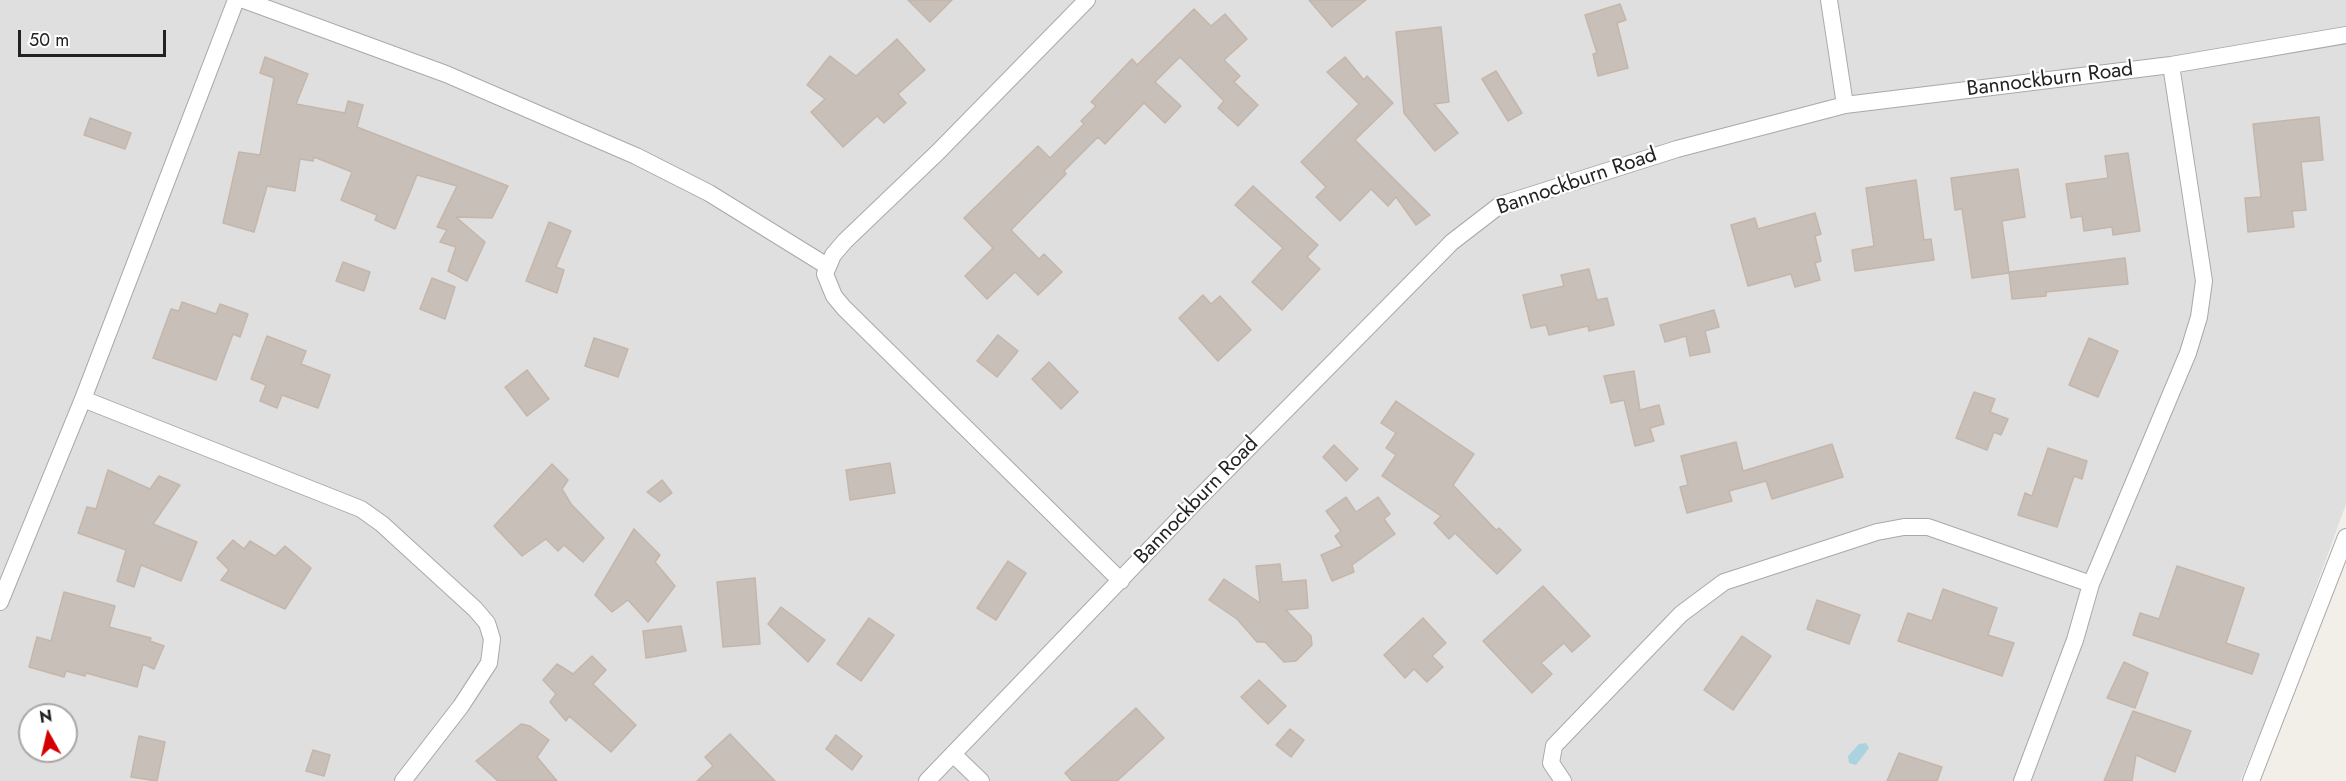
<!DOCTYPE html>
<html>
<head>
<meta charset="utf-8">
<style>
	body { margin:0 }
	#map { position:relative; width:2346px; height:781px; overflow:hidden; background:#f2efe9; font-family:Jost,sans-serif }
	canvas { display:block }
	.north { position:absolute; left:18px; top:703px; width:60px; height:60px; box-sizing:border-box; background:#fff; border:2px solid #a7a7a7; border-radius:50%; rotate:352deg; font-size:16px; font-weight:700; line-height:24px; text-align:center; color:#222 }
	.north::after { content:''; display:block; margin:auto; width:21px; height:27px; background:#d40000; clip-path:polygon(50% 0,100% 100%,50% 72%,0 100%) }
	.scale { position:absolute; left:18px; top:30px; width:148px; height:27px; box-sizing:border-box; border:3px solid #222; border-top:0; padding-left:8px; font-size:18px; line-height:21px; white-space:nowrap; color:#222; -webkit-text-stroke:4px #fff; paint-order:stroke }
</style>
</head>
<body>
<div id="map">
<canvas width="2346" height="781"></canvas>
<div class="north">N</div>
<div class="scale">50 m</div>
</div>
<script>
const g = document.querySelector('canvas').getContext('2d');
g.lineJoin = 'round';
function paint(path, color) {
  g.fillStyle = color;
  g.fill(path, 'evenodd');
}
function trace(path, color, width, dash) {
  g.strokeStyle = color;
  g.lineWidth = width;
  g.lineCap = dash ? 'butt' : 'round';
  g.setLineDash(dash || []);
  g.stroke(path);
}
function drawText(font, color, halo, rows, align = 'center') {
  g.font = font + ' Jost,sans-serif';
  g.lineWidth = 4.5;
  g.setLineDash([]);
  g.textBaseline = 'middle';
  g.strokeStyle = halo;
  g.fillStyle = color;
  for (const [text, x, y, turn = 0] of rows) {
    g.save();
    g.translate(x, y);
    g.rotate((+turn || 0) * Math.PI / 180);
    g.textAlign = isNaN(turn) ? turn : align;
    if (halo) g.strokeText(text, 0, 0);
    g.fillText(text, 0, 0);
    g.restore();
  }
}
const residential = new Path2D(`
	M0 0H2346V504L2279 689 2240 781H0ZM30 715H66V751H30Z`);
const water = new Path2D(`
	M1866 743 1869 748 1856 765 1849 763 1848 756 1859 744Z`);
const building = new Path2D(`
	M908 0H952L930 22Z
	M1309 0H1366L1332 27Z
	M1620 4 1626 20 1617 23 1628 68 1598 76 1593 54 1597 53 1585 15Z
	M1194 9 1211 26 1225 14 1247 39 1224 60 1240 76 1234 82 1258 105 1238 126 1218 108 1224 101 1180 57 1155 82 1181 106 1165 123 1144 103 1105 144 1098 137 1064 171 1066 174 1011 230 1039 259 1044 254 1062 272 1038 295 1015 272 987 299 965 276 993 248 964 218 1038 146 1050 158 1084 124 1081 121 1096 106 1091 102 1132 59 1137 65Z
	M1441 27 1449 102 1434 104 1458 133 1435 151 1404 113 1396 32Z
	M897 39 925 70 898 94 906 103 884 123 877 116 843 147 811 112 825 99 807 85 830 56 856 76Z
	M265 57 308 74 296 104 345 113 348 101 363 105 357 127 508 186 492 218 456 217 485 242 467 281 448 271 456 247 440 242 447 230 437 227 457 186 417 175 395 229 375 220 377 215 341 200 352 172 314 157 313 161 300 159 295 191 267 186 254 232 223 223 239 152 260 155 274 78 260 73Z
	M1345 57 1364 80 1367 76 1393 103 1355 140 1430 215 1416 225 1396 197 1388 206 1371 189 1340 221 1316 197 1326 187 1301 162 1359 104 1327 72Z
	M1496 71 1522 113 1508 121 1482 79Z
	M2319 117 2323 160 2301 162 2306 210 2292 211 2294 227 2248 232 2245 198 2261 197 2253 124Z
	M90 118 131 133 125 149 84 135Z
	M2128 153 2140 231 2113 235 2112 227 2084 231 2082 216 2071 218 2066 184 2108 178 2105 156Z
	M2018 169 2025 217 2002 221 2009 273 1972 278 1962 209 1955 210 1951 178Z
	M1916 180 1924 240 1931 239 1934 260 1855 271 1852 250 1874 246 1866 188Z
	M1253 186 1318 245 1307 257 1320 269 1282 310 1252 282 1283 248 1235 205Z
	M1815 213 1821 234 1815 236 1821 261 1815 263 1820 280 1795 287 1791 274 1748 286 1731 225 1755 218 1758 229Z
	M549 222 571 231 556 267 564 270 557 293 526 281Z
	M2125 258 2128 284 2046 292V296L2012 299 2009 272Z
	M343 262 370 272 364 291 336 281Z
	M1589 269 1597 300 1607 298 1614 325 1589 331 1588 326 1549 335 1546 325 1531 328 1523 295 1564 286 1561 275Z
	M432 278 455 287 445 319 420 309Z
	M1203 295 1211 304 1220 296 1251 330 1218 361 1179 318Z
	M182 302 216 314 220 304 248 314 240 337 233 334 216 380 153 358 171 309 179 311Z
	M1714 310 1719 327 1705 331 1710 352 1690 356 1686 336 1665 342 1660 325Z
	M998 335 1018 351 997 377 977 361Z
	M267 336 306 351 301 364 330 375 318 408 282 395 277 408 260 401 266 385 251 379Z
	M594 338 628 349 618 377 585 366Z
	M2089 338 2118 351 2098 397 2069 385Z
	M1049 362 1078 392 1061 409 1032 379Z
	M527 370 549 399 527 416 505 387Z
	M1634 371 1640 410 1659 405 1664 424 1650 428 1654 441 1635 446 1624 400 1611 403 1604 376Z
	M1974 392 1995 399 1990 412 2008 419 2001 435 1994 432 1987 450 1956 438Z
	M1396 401 1474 454 1453 485 1496 530 1499 528 1521 550 1497 574 1455 533 1449 539 1434 523 1441 516 1382 476 1396 455 1386 448 1396 433 1381 423Z
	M1736 442 1743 471 1832 444 1843 477 1772 499 1766 481 1729 491 1732 501 1687 513 1680 487 1688 485 1681 456Z
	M1334 445 1358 469 1346 481 1323 457Z
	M2048 448 2087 461 2082 479 2074 476 2057 527 2018 515 2025 493 2032 496Z
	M890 463 895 493 850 500 846 470Z
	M552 464 568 480 562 489 571 504 604 538 583 562 564 545 558 551 546 539 522 556 494 526Z
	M108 470 150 489 159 476 180 485 153 524 197 542 181 581 141 565 134 587 117 581 126 550 78 533 87 507 96 509Z
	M662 480 672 493 660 502 647 492Z
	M1346 497 1356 512 1378 497 1390 514 1384 519 1395 534 1352 565 1354 572 1332 581 1321 555 1342 546 1335 536 1341 531 1326 511Z
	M634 529 660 555 655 562 675 586 648 622 628 600 612 612 595 595Z
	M233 540 244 549 250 541 275 556 285 546 311 568 285 609 221 580 229 570 217 558Z
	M1008 561 1026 573 996 620 977 608Z
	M1280 564 1282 582 1306 580 1308 608 1286 610 1311 636 1312 645 1296 661 1284 662 1265 642H1257L1237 619 1209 600 1224 579 1260 603 1256 566Z
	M2177 566 2244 588 2226 643 2259 654 2252 674 2133 635 2140 613 2159 619Z
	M755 578 760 644 723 647 717 582Z
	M1543 586 1590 636 1572 652 1564 643 1541 663 1552 674 1532 693 1483 641Z
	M1943 589 1997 608 1988 635 2014 643 2002 676 1898 641 1908 613 1932 621Z
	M64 592 115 606 109 627 151 638 150 641 164 646 154 669 143 664 137 687 86 673 85 676 66 671 64 677 29 667 37 637 51 641Z
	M1817 600 1860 615 1849 644 1807 629Z
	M781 607 825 640 808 662 768 624Z
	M869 618 894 635 861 681 837 664Z
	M1423 618 1446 643 1432 656 1443 667 1427 682 1414 669 1405 678 1384 655Z
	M681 626 686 651 646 658 643 631Z
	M1742 636 1771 656 1733 710 1704 690Z
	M592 656 606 670 593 684 636 725 611 752 569 716 566 721 550 702 556 694 543 680 557 664 573 674Z
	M2124 662 2148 673 2135 708 2107 698Z
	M1259 680 1286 706 1268 724 1241 697Z
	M1136 708 1164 738 1117 781H1072L1065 773Z
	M2133 711 2191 731 2175 772 2136 755 2132 781H2104Z
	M521 724 530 726 549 740 537 757 557 781H498L476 761Z
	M1290 729 1304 740 1291 757 1276 745Z
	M730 734 775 781H697L713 766 705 757Z
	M836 735 862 756 852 770 826 749Z
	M139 736 165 742 157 781 131 777Z
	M313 750 330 755 324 776 306 771Z
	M1899 753 1942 767 1937 781H1887Z`);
const minor = new Path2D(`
	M244 0 446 74 636 156 709 193 827 266
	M1087 0 938 152 845 241 833 255 825 274 834 296 844 308 1121 581
	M1829 0 1845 105
	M83 399 361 509 382 524 475 609 487 623 492 639 489 663 461 706 403 781
	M0 602 83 399 236 0
	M953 754 981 781
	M927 781 1199 498 1452 242 1500 205 1677 149 1845 105 2171 65 2346 35
	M1563 781 1551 763 1554 746 1681 614 1724 582 1877 532 1904 527H1928L2091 584
	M2022 781 2075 640 2091 584 2188 353 2199 317 2204 281 2171 65
	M2251 781 2346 537`);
const streetNames = [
	["Bannockburn Road",2050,80,-7],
	["Bannockburn Road",1577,182,-19],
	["Bannockburn Road",1197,501,-46]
];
paint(residential, '#e0dfdf');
paint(water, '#aad3df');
paint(building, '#c7bfb8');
trace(building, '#c4b6ab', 1.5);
trace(minor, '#a9a9a9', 18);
trace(minor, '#fff', 16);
drawText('21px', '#222', '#fff', streetNames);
</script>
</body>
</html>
